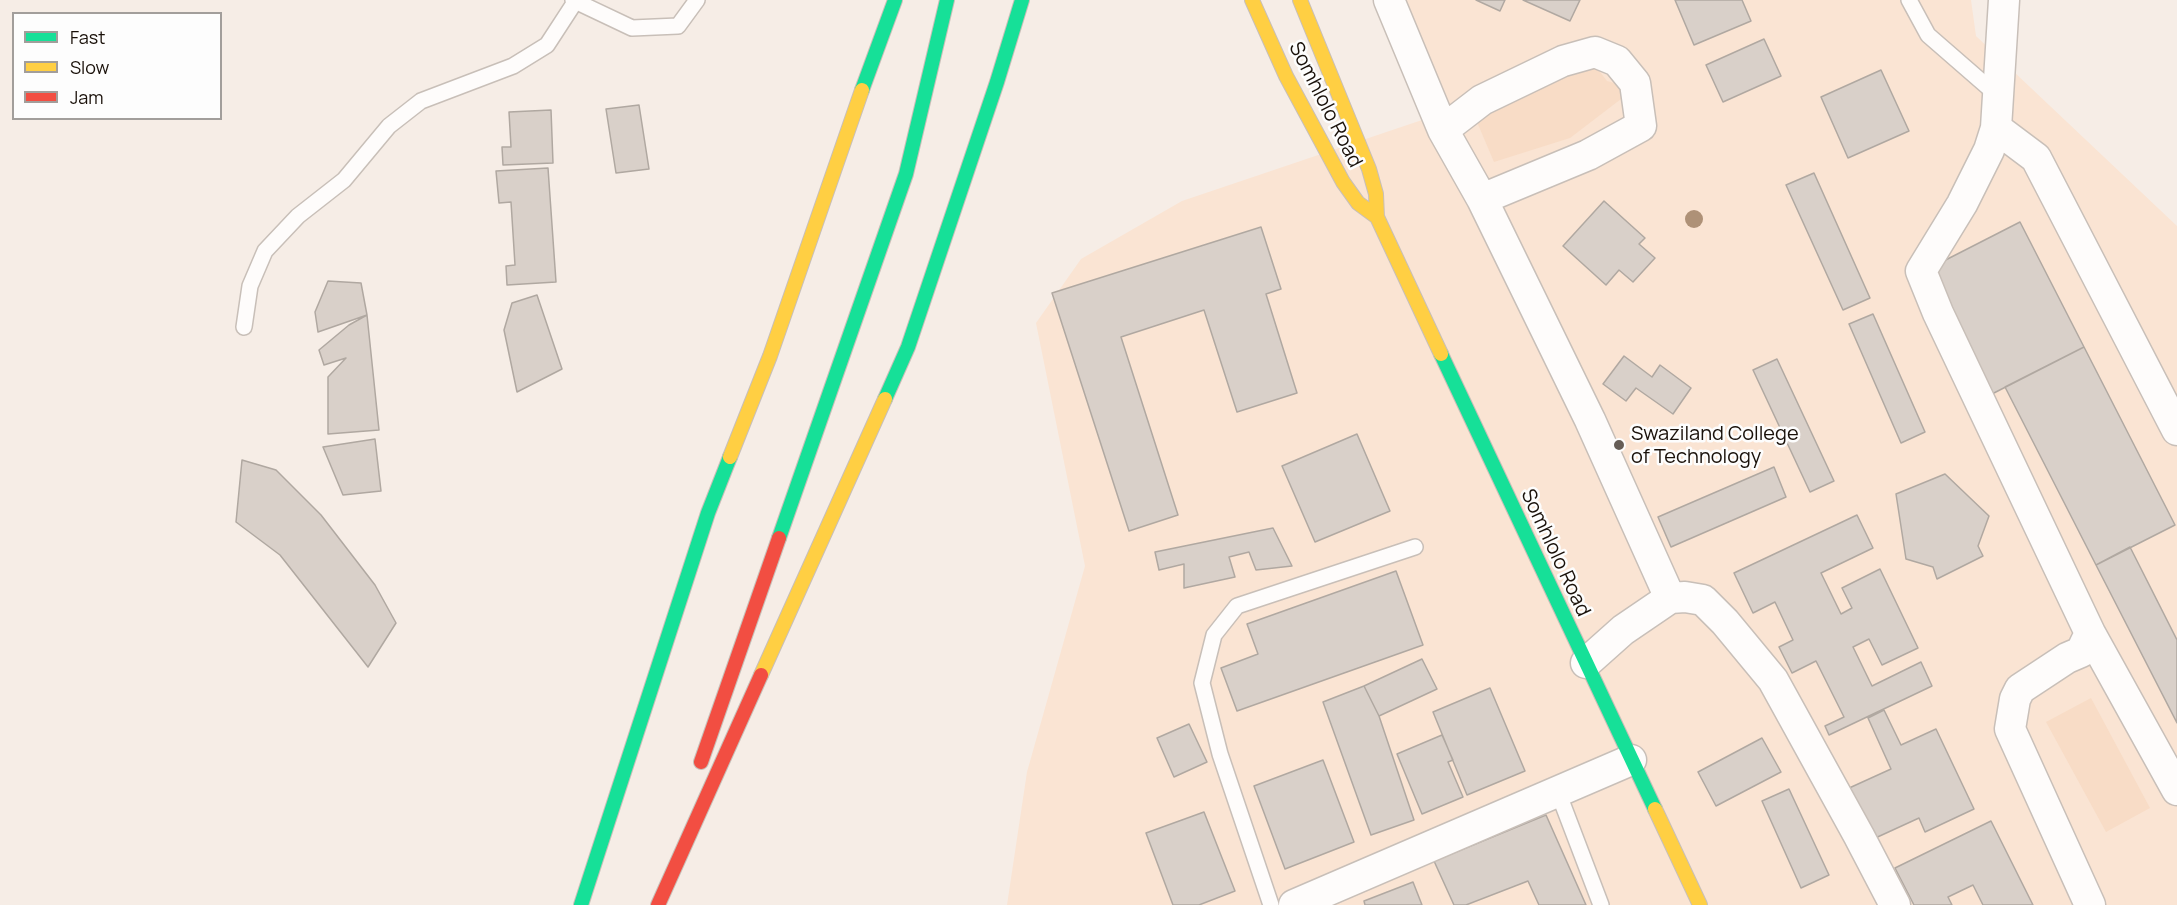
<!DOCTYPE html>
<html>
<head>
<meta charset="utf-8">
<style>
	body { margin:0 }
	#map { position:relative; width:2177px; height:905px; overflow:hidden; background:#f6ede6; font-family:Manrope,sans-serif }
	canvas { display:block }
	.legend { position:absolute; left:12px; top:12px; width:210px; height:108px; box-sizing:border-box; background:#fdfdfd; border:2px solid #a29e9b; margin:0; padding:8px 10px; list-style:none; font-size:18px; color:#191009 }
	.legend li { display:flex; align-items:center; gap:12px; height:30px }
	.legend b { width:30px; border:2px solid #a29e9b }
</style>
</head>
<body>
<div id="map">
<canvas width="2177" height="905"></canvas>
<ul class="legend">
<li><b style="height:8px;background:#16e098"></b>Fast</li>
<li><b style="height:8px;background:#ffcf43"></b>Slow</li>
<li><b style="height:8px;background:#f24e42"></b>Jam</li>
</ul>
</div>
<script>
const g = document.querySelector('canvas').getContext('2d');
g.lineJoin = 'round';
function paint(path, color) {
  g.fillStyle = color;
  g.fill(path, 'evenodd');
}
function trace(path, color, width, dash) {
  g.strokeStyle = color;
  g.lineWidth = width;
  g.lineCap = dash ? 'butt' : 'round';
  g.setLineDash(dash || []);
  g.stroke(path);
}
function drawText(font, color, halo, rows, align = 'center') {
  g.font = font + ' Manrope,sans-serif';
  g.lineWidth = 5;
  g.setLineDash([]);
  g.textBaseline = 'middle';
  g.strokeStyle = halo;
  g.fillStyle = color;
  for (const [text, x, y, turn = 0] of rows) {
    g.save();
    g.translate(x, y);
    g.rotate((+turn || 0) * Math.PI / 180);
    g.textAlign = isNaN(turn) ? turn : align;
    if (halo) g.strokeText(text, 0, 0);
    g.fillText(text, 0, 0);
    g.restore();
  }
}
const built = new Path2D(`
	M1381 0H1971L1976 36 2177 226V905H1007L1027 772 1085 566 1036 323 1081 259 1182 201 1422 120Z`);
const green = new Path2D(`
	M1596 67 1607 81 1621 85V99L1570 138 1494 162 1474 115 1579 68Z
	M2091 698 2150 808 2106 832 2046 722Z`);
const building = new Path2D(`
	M1476 0H1505L1500 11Z
	M1523 0H1580L1570 21Z
	M1675 0H1742L1751 21 1694 45Z
	M1764 39 1781 76 1723 102 1706 65Z
	M1881 70 1909 131 1848 158 1821 97Z
	M639 105 649 169 616 173 606 109Z
	M551 110 553 163 503 165 502 147H511L509 112Z
	M548 168 556 282 507 285 506 266 515 265 511 202 499 203 496 171Z
	M1814 173 1870 298 1843 310 1786 185Z
	M1604 201 1645 238 1639 244 1655 258 1633 282 1619 270 1606 285 1563 246Z
	M2020 222 2084 347 1990 395 1926 270Z
	M1261 227 1281 289 1266 294 1297 393 1237 412 1204 310 1121 337 1178 515 1129 531 1052 293Z
	M328 281 361 283 367 315 318 332 315 312Z
	M537 295 562 369 517 392 504 330 512 303Z
	M1873 314 1925 432 1901 443 1849 324Z
	M367 315 379 430 328 434V377L346 358 324 365 319 350 349 325Z
	M2084 347 2175 525 2096 565 2005 387Z
	M1624 356 1652 377 1660 365 1691 388 1673 414 1636 388 1626 401 1603 384Z
	M1777 359 1834 481 1810 492 1753 370Z
	M1357 434 1390 511 1315 542 1282 466Z
	M375 439 381 491 343 495 323 447Z
	M242 460 276 470 321 515 375 585 396 623 368 667 280 555 236 522Z
	M1774 467 1786 497 1671 547 1658 517Z
	M1945 474 1989 516 1978 546 1983 556 1937 579 1933 567 1906 559 1896 494Z
	M1857 515 1873 548 1821 573 1841 614 1852 608 1842 588 1880 569 1918 648 1882 665 1869 639 1853 647 1872 686 1921 662 1932 686 1829 735 1825 726 1844 717 1816 661 1792 673 1779 647 1793 640 1775 602 1753 613 1734 573Z
	M1273 528 1292 566 1256 570 1249 552 1229 557 1235 577 1184 588V564L1159 570 1155 552Z
	M2130 547 2177 640V723L2096 565Z
	M1396 571 1423 645 1237 711 1221 668 1258 654 1247 624Z
	M1422 659 1437 689 1379 716 1364 686Z
	M1364 686 1379 716 1414 820 1371 835 1323 702Z
	M1490 688 1525 771 1467 795 1433 712Z
	M1884 710 1901 745 1936 729 1974 809 1925 832 1919 818 1871 840 1847 789 1891 769 1868 718Z
	M1189 724 1207 762 1174 777 1157 738Z
	M1442 735 1453 760 1448 762 1463 797 1422 814 1397 754Z
	M1762 738 1781 772 1716 806 1698 772Z
	M1323 760 1354 842 1285 869 1254 786Z
	M1789 789 1829 875 1801 888 1762 801Z
	M1204 812 1235 891 1199 905H1173L1146 833Z
	M1546 815 1586 905H1539L1528 881 1466 905H1454L1434 861Z
	M1991 821 2033 905H1983L1973 885 1948 897 1952 905H1914L1895 868Z
	M1413 882 1422 905H1365L1364 901Z`);
const lane = new Path2D(`
	M573 0 632 28 678 26 697 0
	M1909 0 1928 35 1997 95
	M244 327 250 286 265 251 298 216 344 180 389 126 421 101 513 66 547 45 575 2
	M1558 792 1601 905
	M1271 905 1220 754 1202 683 1214 635 1237 606 1415 547`);
const street = new Path2D(`
	M1389 0 1443 130 1482 199 1590 420 1670 598
	M2004 0 1996 128 1989 150 1962 204 1921 271 1938 313 2090 633 2081 652 2067 658 2020 689 2015 699 2010 729 2090 905
	M1996 128 2036 158 2177 430
	M1443 130 1482 100 1563 61 1595 52 1617 61 1635 83 1641 126 1588 155 1482 199
	M2090 633 2177 790
	M1586 663 1623 630 1670 598 1685 597 1703 600 1725 622 1773 680 1859 836 1895 905
	M1294 905 1631 760`);
const fast = new Path2D(`
	M862 90 895 0
	M1441 354 1655 809
	M885 399 908 347 997 82 1022 0
	M779 538 906 174 947 0
	M581 905 708 513 730 457`);
const slow = new Path2D(`
	M1252 0 1286 76 1343 182 1358 203 1377 217
	M1300 0 1369 169 1376 194 1377 217 1441 354
	M730 457 770 356 862 90
	M761 675 885 399
	M1655 809 1700 905`);
const jam = new Path2D(`
	M701 762 779 538
	M658 905 761 675`);
const trees = [
	[1694,219]
];
const markers = [
	[1619,445,6,"#665d56"]
];
const streetNames = [
	["Somhlolo Road",1325,105,63],
	["Somhlolo Road",1555,553,65]
];
const poiNames = [
	["Swaziland College",1631,434],
	["of Technology",1631,457]
];
paint(built, '#fae4d3');
paint(green, '#f8dcc6');
paint(building, '#d9d0c9');
trace(building, '#b0a8a1', 1.5);
trace(lane, '#c8bfb8', 18);
trace(street, '#c8bfb8', 33);
trace(fast, '#c8bfb8', 16);
trace(slow, '#c8bfb8', 16);
trace(jam, '#c8bfb8', 16);
trace(lane, '#fefcfb', 15);
trace(street, '#fefcfb', 30);
trace(fast, '#16e098', 14);
trace(slow, '#ffcf43', 14);
trace(jam, '#f24e42', 14);
g.fillStyle = '#ae9177';
for (const [x, y] of trees) {
  g.beginPath();
  g.arc(x, y, 9, 0, 2 * Math.PI);
  g.fill();
}
for (const [x, y, r, color] of markers) {
  const dot = new Path2D();
  dot.arc(x, y, r, 0, 2 * Math.PI);
  g.fillStyle = color;
  g.fill(dot);
  trace(dot, '#fdfdfd', 2);
}
drawText('20px', '#191009', '#fdfdfd', streetNames);
drawText('20px', '#191009', '#fdfdfd', poiNames, 'left');
</script>
</body>
</html>
